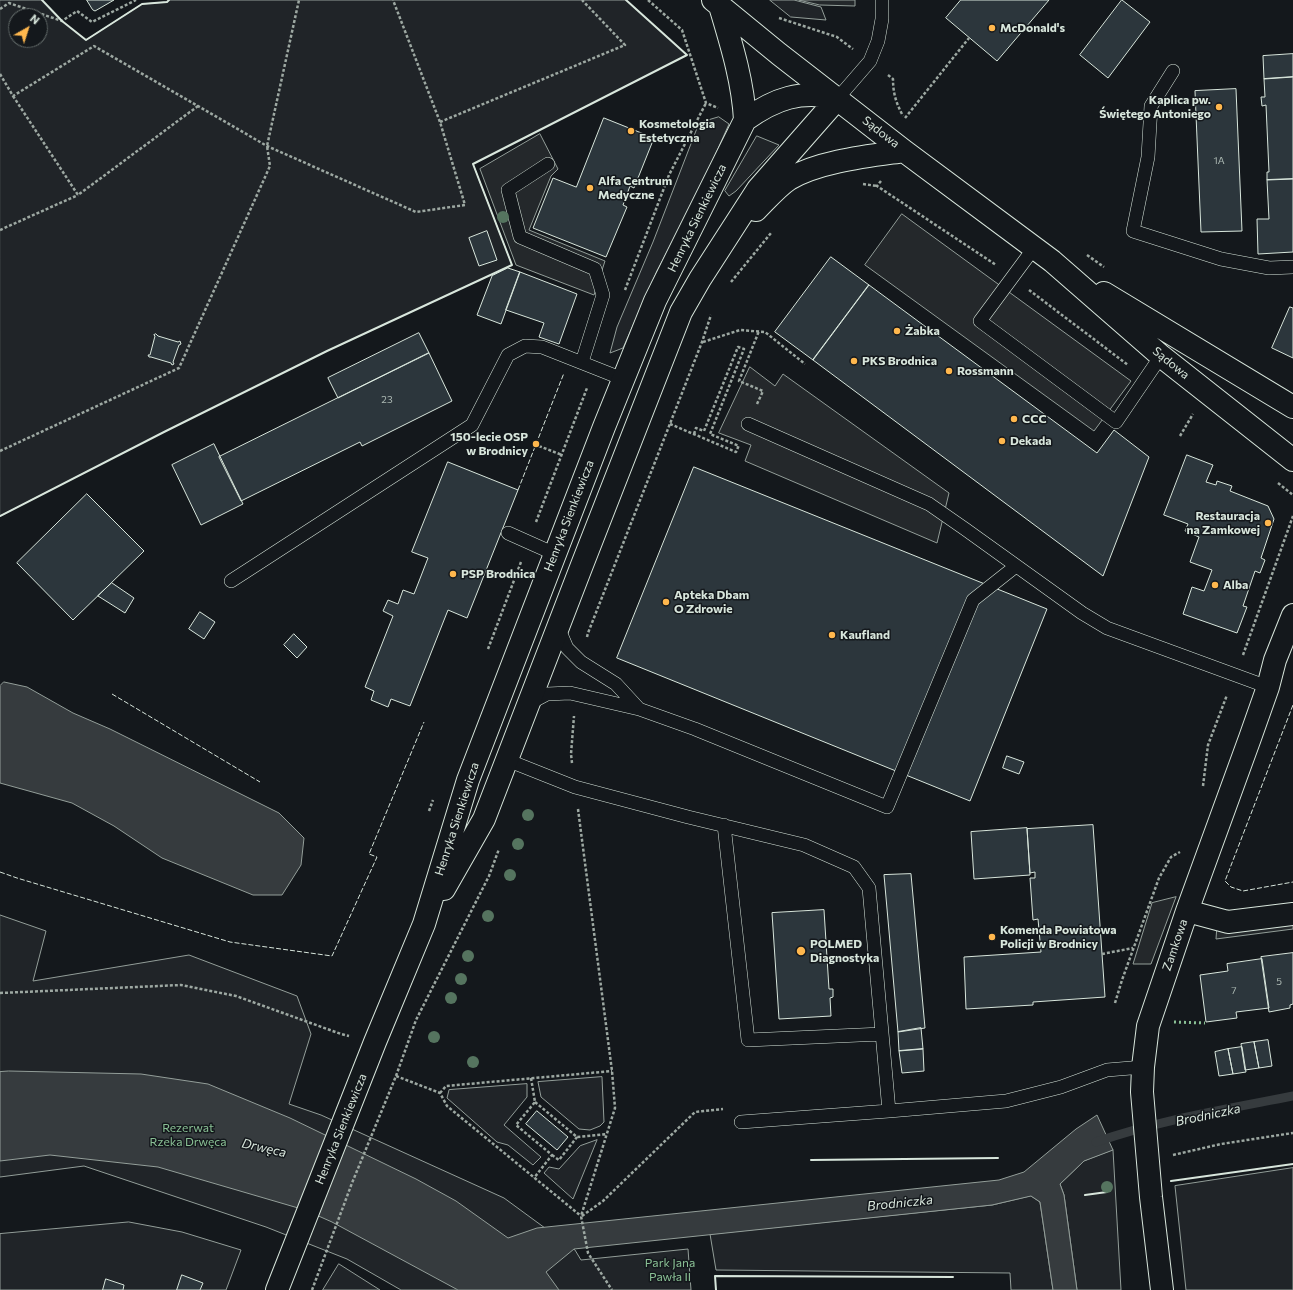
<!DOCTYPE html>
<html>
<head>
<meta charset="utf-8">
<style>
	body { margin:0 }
	#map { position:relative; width:1293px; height:1290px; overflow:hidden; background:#14181c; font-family:Commissioner,sans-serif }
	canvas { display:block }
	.north { position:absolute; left:8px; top:8px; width:40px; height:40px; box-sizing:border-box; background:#14181c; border:1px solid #626a69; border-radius:50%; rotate:39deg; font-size:11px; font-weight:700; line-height:16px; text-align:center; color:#d8e6dc }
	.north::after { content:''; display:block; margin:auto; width:14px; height:18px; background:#ffb74d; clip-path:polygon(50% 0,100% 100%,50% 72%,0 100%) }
</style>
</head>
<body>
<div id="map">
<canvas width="1293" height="1290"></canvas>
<div class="north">N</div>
</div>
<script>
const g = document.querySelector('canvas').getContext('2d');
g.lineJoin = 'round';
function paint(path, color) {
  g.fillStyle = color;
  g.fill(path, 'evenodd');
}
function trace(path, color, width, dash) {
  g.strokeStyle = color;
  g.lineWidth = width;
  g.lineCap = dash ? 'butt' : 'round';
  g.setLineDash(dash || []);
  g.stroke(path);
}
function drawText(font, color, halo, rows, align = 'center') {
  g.font = font + ' Commissioner,sans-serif';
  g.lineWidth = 3;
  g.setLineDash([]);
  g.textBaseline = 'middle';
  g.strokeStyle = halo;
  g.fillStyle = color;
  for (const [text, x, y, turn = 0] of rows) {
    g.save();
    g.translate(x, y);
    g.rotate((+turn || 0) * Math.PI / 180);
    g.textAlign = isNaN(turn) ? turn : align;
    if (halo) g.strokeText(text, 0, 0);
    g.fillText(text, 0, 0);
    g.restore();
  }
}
const green = new Path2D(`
	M0 0H42L62 21 86 40 142 4 167 2 169 0H626L687 55 473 164 512 265 327 351 164 432 0 516ZM16 16H40V40H16Z
	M770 0H794L821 7 826 20 791 17Z
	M719 117 729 124 700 189 657 271 623 348 610 353 617 327 653 242 699 123Z
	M757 136 779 145 736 191 729 196 725 191Z
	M0 915 46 931 33 981 189 955 297 996 311 1034 289 1104 321 1115 504 1198 575 1250 581 1260 688 1249 691 1290H401L347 1259 266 1227 84 1166 0 1177Z
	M602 1077 604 1122 600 1126 590 1130 579 1129 541 1097 538 1082Z
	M527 1084V1097L504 1125 541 1157 533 1165 508 1145 497 1142 447 1098 449 1090Z
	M597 1140 573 1199 544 1173 549 1167 559 1169 580 1146Z
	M1113 1150 1121 1290H1077L1064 1195 1060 1184 1084 1161Z
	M1293 1168V1290H1186L1175 1186Z
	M1031 1196 1040 1202 1053 1290H1011L1010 1273 716 1270 710 1234 992 1205Z
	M129 1222 182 1232 241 1250 226 1290H0V1234Z
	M339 1264 380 1290H323Z`);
const parking = new Path2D(`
	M799 0H855V6L820 5Z
	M540 134 558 169 551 176 529 230 605 261 594 295 516 265 480 169Z
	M902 214 1131 381 1094 431 865 265Z
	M750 367 775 386 783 374 949 493 937 543 745 461 751 445 719 433Z
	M1176 897 1151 964H1133L1152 903Z
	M1293 916V929L1216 939 1217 925Z`);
const water = new Path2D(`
	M4 682 27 687 73 713 110 729 279 813 304 838 301 865 282 895H253L162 858 114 826 72 803 0 783V686Z
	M9 1071 141 1074 208 1084 290 1118 416 1179 456 1201 508 1238 537 1228 999 1180 1024 1172 1076 1129 1097 1115 1113 1150 1084 1161 1060 1184 1064 1195 1077 1290H1053L1040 1202 1031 1196 992 1205 574 1249 546 1272 559 1290H458L332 1222 305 1210 158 1167 50 1155 0 1161V1072Z`);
const stream = new Path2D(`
	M1096 1142C1159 1120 1227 1109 1293 1096`);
const building = new Path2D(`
	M87 0H114L95 11 93 10Z
	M961 0H1049L997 61 946 18Z
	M1122 0 1150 22 1108 78 1080 55Z
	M1293 54V77L1264 79 1263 56Z
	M1293 77V179L1267 180V172H1269L1266 105 1262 106 1261 97H1265L1264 79Z
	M1236 89 1242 231 1201 232 1195 91Z
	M604 118 654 138 634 188 630 186 623 205 627 207 606 257 533 228 553 178 576 187Z
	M1293 179V252L1258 254 1257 219H1269L1267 180Z
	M487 231 497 260 479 266 469 238Z
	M831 257 869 285 813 360 775 332Z
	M508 268 520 272 501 324 477 315 492 276Z
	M520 272 577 294 559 344 539 337 544 323 506 310Z
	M869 285 1097 453 1114 430 1149 457 1103 576 813 360Z
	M1290 307 1293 308V358L1272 348Z
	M419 333 429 353 338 398 328 378Z
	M156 334 158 336 178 342 180 341 181 344 179 345 173 362 174 364 172 365 171 363 151 357H149L148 355H150L155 336 154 335Z
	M429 353 452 401 362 446 360 442 241 501 219 457Z
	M214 444 243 504 201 525 172 465Z
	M1187 455 1213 465 1206 482 1216 485 1217 481 1232 486 1230 491 1268 506 1274 519 1261 558 1265 560 1260 573 1255 571 1243 606 1247 607 1237 633 1183 614 1192 587 1204 591 1212 570 1190 562 1199 537 1185 531 1188 524 1164 515Z
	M448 462 518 490 467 618 448 610 410 706 391 699 388 707 371 700 374 691 365 687 393 616 383 611 388 600 398 604 403 590 414 594 428 558 412 552Z
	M694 467 1047 609 970 801 617 658Z
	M87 494 144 551 73 620 17 563Z
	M112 583 134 598 125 613 98 596Z
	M200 612 215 622 204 639 189 629Z
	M294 634 307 647 297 658 284 645Z
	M1007 756 1024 762 1019 774 1003 768Z
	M1093 825 1105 997 1033 1002V1005L966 1009 964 957 1041 952 1038 919 1033 920 1030 878H1035V872L1030 873 1027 829Z
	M1027 828 1030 875 974 879 971 832Z
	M911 874 925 1028 898 1032 884 875Z
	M824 910 829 989H833V997L830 998 831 1016 779 1019 772 913Z
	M1293 953V1004L1290 1005V1008L1269 1012 1261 957Z
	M1262 959 1269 1008 1236 1012 1237 1018 1206 1022 1200 975 1228 971 1227 964Z
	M921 1028 923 1049 899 1051 898 1032Z
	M1268 1040 1272 1066 1259 1068 1254 1042Z
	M1254 1042 1259 1068 1245 1070 1241 1044Z
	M1242 1047 1246 1072 1233 1074 1228 1049Z
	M923 1049 924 1071 902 1073 899 1051Z
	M1228 1049 1233 1074 1219 1076 1215 1052Z
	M537 1111 568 1137 557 1150 526 1124Z
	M182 1275 203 1283 200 1290H177Z
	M106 1279 124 1285 123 1290H103Z`);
const path = new Path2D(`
	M648 0 682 30 706 103 718 108
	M0 9 9 3 62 21 77 11 92 22 136 0
	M779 18 837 37 853 49
	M0 74 13 96 94 46 267 146 416 212 465 205 440 122 393 0
	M888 75 893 79C893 93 896 103 903 116
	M13 96 78 195 198 106
	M905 118 969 38
	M440 122 625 45 582 0
	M881 181 877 186 996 265
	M863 184 877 186
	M0 230 78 195
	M1087 255 1104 267
	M731 282 771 233
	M625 290 669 175 706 103
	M1029 290 1128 365
	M703 342 740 330 765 332 805 364
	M757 404 763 391 739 381 759 331
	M670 424 736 452 739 445
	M694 434 696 428 704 431 738 347 744 349 710 434 739 446
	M1180 436 1193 414
	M539 446 562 455
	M0 451 179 368 270 166 267 146 299 0
	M1278 483 1293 495
	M536 522 587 388
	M587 637 588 633 702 342 711 315
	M488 649 521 562
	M1243 655 1293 516
	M572 763 571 754 574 716
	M1203 786 1208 745 1227 695
	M578 809 612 1071 615 1108 581 1216 588 1253 612 1290
	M429 811 433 800
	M1102 954 1133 948
	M0 993 181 985 236 996 341 1034 349 1036
	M1115 1003 1122 980 1159 878 1171 857 1180 852
	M396 1076 416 1020 489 876 499 849
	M531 1078 535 1102 516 1125 552 1155 534 1178
	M440 1093 446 1086 612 1071
	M535 1102 577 1137 607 1134
	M552 1155 559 1160 577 1137
	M1173 1155 1221 1144 1293 1133
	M582 1216 603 1201 695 1112 723 1109
	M312 1290 352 1183 396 1076 440 1093 447 1106 581 1216`);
const lane = new Path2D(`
	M1173 71 1151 106 1148 157 1133 231 1221 259 1269 268 1293 267
	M838 98 870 61 878 41 882 19V0
	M548 164 508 190 520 237 595 269 603 295 582 362
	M1034 248 980 321 1116 422 1161 356
	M748 424 929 504 965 529 1082 613 1107 628 1268 687
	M508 533 555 554
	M231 581 472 425 508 355 525 346 542 347 623 379
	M558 627 567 648 581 662 616 684 639 709
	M528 704 547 694 570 693 639 709 695 729 887 807 973 600 1016 566
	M507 760 575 787 688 817 804 845 854 867 869 888 889 1111 1006 1101 1061 1087 1107 1070 1143 1067
	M724 825 748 1040 882 1034
	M741 1122 889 1111`);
const street = new Path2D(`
	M1187 911 1228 922 1293 914
	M1162 1290 1151 1197 1142 1092 1143 1067 1148 1026 1187 911 1250 738 1268 687 1275 660 1293 615`);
const secondary = new Path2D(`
	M713 0 779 54 904 151 1052 261 1161 356 1293 460
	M720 6C731 43 743 81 745 120
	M756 210C766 200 777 187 789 179 820 161 869 156 904 151
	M1104 293 1293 407
	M444 889 484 819 582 565 681 312 700 279 758 189 838 98
	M277 1290 375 1042 424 924 468 780 604 427 655 301 745 120C776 98 800 90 838 98`);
const hedge = new Path2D(`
	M1174 1022 1205 1023`);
const fence = new Path2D(`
	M518 490 564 373
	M112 694 260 782
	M1293 705 1225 881 1231 887 1243 891 1293 882
	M0 872 17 878 230 942 332 956 377 857 369 854 424 722`);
const wall = new Path2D(`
	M42 0 62 21 86 40 142 4 167 2 169 0
	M0 516 164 432 327 351 512 265 473 164 687 55 626 0
	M811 1160 998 1158
	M1171 1181 1293 1164
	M1085 1195 1107 1192
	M716 1290 715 1276 953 1277`);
const trees = [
	[503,217],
	[528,815],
	[518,844],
	[510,875],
	[488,916],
	[468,956],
	[461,979],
	[451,998],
	[434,1037],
	[473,1062],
	[1107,1187]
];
const markers = [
	[992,28,4,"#ffb74d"],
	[1219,107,4,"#ffb74d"],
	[631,131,4,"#ffb74d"],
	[590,188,4,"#ffb74d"],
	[897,331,4,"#ffb74d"],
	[854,361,4,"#ffb74d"],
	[949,371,4,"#ffb74d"],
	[1014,419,4,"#ffb74d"],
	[1002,441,4,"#ffb74d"],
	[536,444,4,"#ffb74d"],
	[1268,523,4,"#ffb74d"],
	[453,574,4,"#ffb74d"],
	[1215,585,4,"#ffb74d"],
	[666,602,4,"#ffb74d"],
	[832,635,4,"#ffb74d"],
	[992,937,4,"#ffb74d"],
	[801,951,5,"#ffb74d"]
];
const numberNames = [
	["1A",1219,161],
	["23",387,400],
	["5",1279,982],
	["7",1234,991]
];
const poiNames = [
	["McDonald's",1000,28],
	["Kaplica pw.",1211,100,"right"],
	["Świętego Antoniego",1211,114,"right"],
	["Kosmetologia",639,124],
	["Estetyczna",639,138],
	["Alfa Centrum",598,181],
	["Medyczne",598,195],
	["Żabka",905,331],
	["PKS Brodnica",862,361],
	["Rossmann",957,371],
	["CCC",1022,419],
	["150-lecie OSP",528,437,"right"],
	["w Brodnicy",528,451,"right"],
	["Dekada",1010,441],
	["Restauracja",1260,516,"right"],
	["na Zamkowej",1260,530,"right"],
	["PSP Brodnica",461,574],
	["Alba",1223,585],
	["Apteka Dbam",674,595],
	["O Zdrowie",674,609],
	["Kaufland",840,635],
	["Komenda Powiatowa",1000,930],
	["Policji w Brodnicy",1000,944],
	["POLMED",810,944],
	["Diagnostyka",810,958]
];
const streetNames = [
	["Sądowa",881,132,38],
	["Henryka Sienkiewicza",697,218,-64],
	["Sądowa",1171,363,39],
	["Henryka Sienkiewicza",569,516,-69],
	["Henryka Sienkiewicza",457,819,-72],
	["Zamkowa",1175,945,-71],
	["Henryka Sienkiewicza",341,1129,-68]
];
const parkNames = [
	["Rezerwat",188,1128],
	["Rzeka Drwęca",188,1142],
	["Park Jana",670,1263],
	["Pawła II",670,1277]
];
const waterNames = [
	["Brodniczka",1208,1115,-12],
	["Drwęca",264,1148,13],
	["Brodniczka",900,1203,-6]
];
paint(green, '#202428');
trace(green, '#939e99', 1);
paint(parking, '#24282b');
trace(parking, '#939e99', 1);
paint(water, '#363b3e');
trace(water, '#939e99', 1);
trace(stream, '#363b3e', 9);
paint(building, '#2c363c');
trace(building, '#d8e6dc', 1);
trace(lane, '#d8e6dc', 14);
trace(street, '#d8e6dc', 24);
trace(secondary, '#d8e6dc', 24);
trace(path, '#9da8a2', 2.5, [3, 2]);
trace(lane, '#14181c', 13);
trace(street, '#14181c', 22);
trace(secondary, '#14181c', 22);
trace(hedge, '#8ac095', 3, [2, 3]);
trace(fence, '#d8e6dc', 1, [5, 2]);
trace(wall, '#d8e6dc', 2);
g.fillStyle = '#55745f';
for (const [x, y] of trees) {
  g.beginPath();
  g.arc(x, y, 6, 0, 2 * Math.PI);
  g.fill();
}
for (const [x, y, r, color] of markers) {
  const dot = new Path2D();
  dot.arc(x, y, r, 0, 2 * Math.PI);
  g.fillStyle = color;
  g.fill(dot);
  trace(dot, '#14181c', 1.5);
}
drawText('10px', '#adbab4', null, numberNames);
drawText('bold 12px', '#d8e6dc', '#14181c', poiNames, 'left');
drawText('12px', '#d8e6dc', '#14181c', streetNames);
drawText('12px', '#8ac095', '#14181c', parkNames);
drawText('italic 13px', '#d8e6dc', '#14181c', waterNames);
</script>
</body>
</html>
